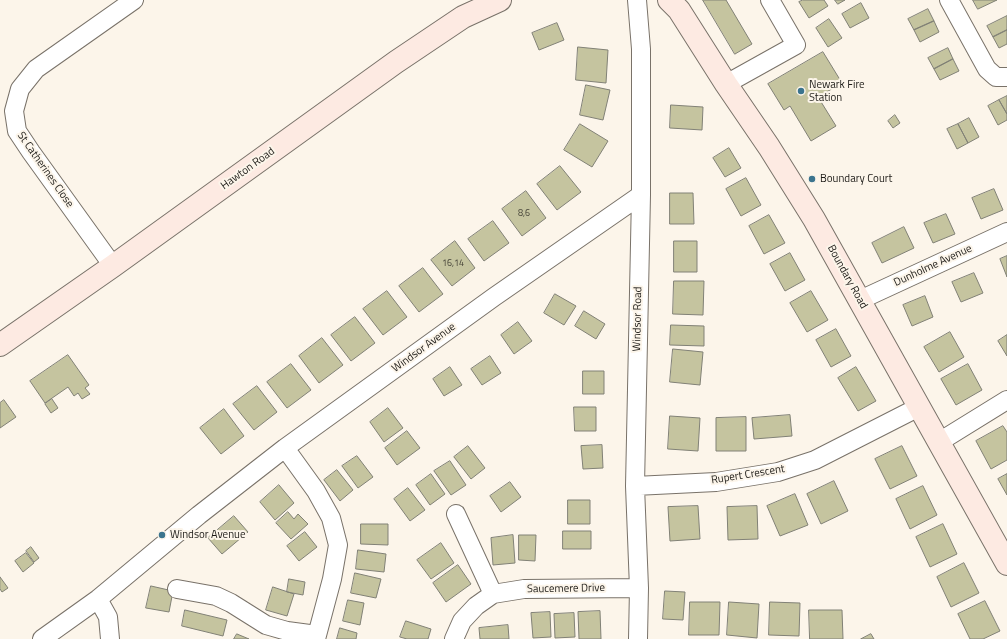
<!DOCTYPE html>
<html>
<head>
<meta charset="utf-8">
<style>
	body { margin:0 }
	canvas { display:block; background:#fcf5ea }
</style>
</head>
<body>
<canvas width="1007" height="639"></canvas>
<script>
const g = document.querySelector('canvas').getContext('2d');
g.lineJoin = 'round';
function paint(path, color) {
  g.fillStyle = color;
  g.fill(path, 'evenodd');
}
function trace(path, color, width, dash) {
  g.strokeStyle = color;
  g.lineWidth = width;
  g.lineCap = dash ? 'butt' : 'round';
  g.setLineDash(dash || []);
  g.stroke(path);
}
function drawText(font, color, halo, rows, align = 'center') {
  g.font = font + ' "Titillium Web",sans-serif';
  g.lineWidth = 4;
  g.setLineDash([]);
  g.textBaseline = 'middle';
  g.strokeStyle = halo;
  g.fillStyle = color;
  for (const [text, x, y, turn = 0] of rows) {
    g.save();
    g.translate(x, y);
    g.rotate((+turn || 0) * Math.PI / 180);
    g.textAlign = isNaN(turn) ? turn : align;
    if (halo) g.strokeText(text, 0, 0);
    g.fillText(text, 0, 0);
    g.restore();
  }
}
const building = new Path2D(`
	M703 0H726L752 44 735 54Z
	M803 0H824L828 6 809 18 799 2Z
	M835 0H845L838 4Z
	M973 0H997L978 9Z
	M861 3 869 18 850 28 842 14Z
	M928 9 934 21 914 30 908 19Z
	M1007 16V30L993 37 987 26Z
	M829 19 842 38 828 47 816 28Z
	M934 21 939 32 920 42 914 30Z
	M557 23 564 40 539 50 532 33Z
	M1007 30V44L999 48 993 37Z
	M578 47 608 50 606 83 576 80Z
	M948 48 953 59 934 69 928 58Z
	M823 52 842 83 818 97 836 126 811 141 790 106 784 110 768 84Z
	M953 59 959 71 940 80 934 69Z
	M586 85 610 90 603 120 580 115Z
	M1007 96V114L999 100Z
	M999 100 1007 114V120L998 125 988 106Z
	M671 105 703 107 702 130 670 128Z
	M895 115 900 123 893 128 888 121Z
	M969 118 979 137 968 143 958 124Z
	M580 124 608 141 592 167 564 150Z
	M958 124 968 143 957 149 947 129Z
	M729 148 741 168 725 177 713 158Z
	M560 166 581 192 557 210 537 184Z
	M746 178 761 205 741 216 726 189Z
	M994 189 1003 210 981 219 972 198Z
	M526 191 546 218 522 236 502 209Z
	M670 193H693L694 224H670Z
	M946 214 955 234 933 243 924 223Z
	M769 215 785 243 764 254 749 226Z
	M493 221 509 243 484 261 468 239Z
	M904 227 914 248 882 263 872 243Z
	M455 241 475 268 452 286 431 260Z
	M674 241H697V272H674Z
	M790 253 805 280 785 291 770 264Z
	M1007 256V277L1000 259Z
	M423 268 443 294 419 312 399 286Z
	M974 273 983 293 961 302 952 282Z
	M674 281H704L703 315 673 314Z
	M387 291 407 317 383 335 363 309Z
	M811 291 828 320 807 332 790 303Z
	M555 294 576 306 564 325 544 313Z
	M925 296 933 317 912 326 903 305Z
	M584 311 605 324 596 339 575 326Z
	M355 317 375 343 351 361 331 335Z
	M518 322 532 341 514 354 501 335Z
	M671 325 704 326V346L670 345Z
	M836 329 851 356 831 367 816 340Z
	M950 332 964 357 939 372 924 347Z
	M1007 335V356L998 341Z
	M322 338 343 365 319 383 299 356Z
	M673 349 703 352 700 385 670 382Z
	M68 355 89 385 85 388 90 394 82 399 78 393 74 396 68 387 45 403 30 381Z
	M490 356 501 373 482 385 471 369Z
	M291 364 311 390 287 408 267 382Z
	M968 364 982 390 956 405 941 379Z
	M450 367 462 385 444 396 433 379Z
	M856 367 876 401 858 411 838 378Z
	M583 371H604V394H583Z
	M257 386 277 412 254 430 233 404Z
	M52 399 58 408 51 413 45 404Z
	M4 400 16 417 0 428V403Z
	M574 407H596V431H575Z
	M388 408 403 428 384 442 370 422Z
	M224 409 244 436 221 454 200 428Z
	M790 415 792 436 754 439 752 418Z
	M670 416 700 418 698 451 668 449Z
	M746 417V451H716V418Z
	M1003 426 1007 432V460L991 469 976 441Z
	M407 431 420 448 397 465 385 448Z
	M602 445 603 468 583 469 581 446Z
	M468 446 485 468 471 479 454 457Z
	M902 446 917 476 890 489 875 459Z
	M357 456 373 477 358 488 342 466Z
	M450 461 466 485 451 495 434 471Z
	M337 470 353 490 340 501 324 480Z
	M431 474 445 494 430 505 416 485Z
	M1007 474V495L998 479Z
	M834 481 848 511 821 524 807 494Z
	M510 482 521 497 501 512 490 496Z
	M279 485 294 503 275 520 260 502Z
	M923 486 937 515 910 529 896 499Z
	M408 488 425 510 410 521 394 499Z
	M795 494 808 525 780 536 767 506Z
	M568 500H590V524H568Z
	M698 506 700 539 670 541 668 507Z
	M757 506 758 539 728 540 727 507Z
	M288 512 294 519 298 514 308 524 291 539 276 523Z
	M234 516 248 532 222 554 208 538Z
	M361 524H388V545L361 544Z
	M943 524 957 554 930 567 916 537Z
	M563 531H591V549H563Z
	M305 532 317 547 299 561 287 546Z
	M513 535 515 563 493 565 491 538Z
	M519 535H536L535 561 519 560Z
	M441 543 454 563 431 579 417 560Z
	M31 547 39 558 34 562 26 551Z
	M358 550 386 554 384 572 356 569Z
	M26 553 34 563 23 572 15 561Z
	M964 563 979 593 951 607 937 577Z
	M458 565 471 584 446 602 433 583Z
	M355 573 381 579 376 598 351 593Z
	M0 577 8 588 2 592 0 589Z
	M289 579 305 582 303 595 287 592Z
	M151 586 173 591 169 612 146 608Z
	M273 587 294 594 287 616 266 610Z
	M665 591 685 592 683 620 663 619Z
	M348 600 364 603 360 625 343 621Z
	M985 601 1000 631 983 639H970L958 614Z
	M690 602H720L719 635H689Z
	M729 602 759 604 757 638 727 635Z
	M770 602 800 603 799 636 769 635Z
	M185 610 227 620 223 636 182 626Z
	M809 610H842L843 639H810Z
	M600 611 601 639H579L578 612Z
	M550 612 551 637 533 638 531 613Z
	M574 613 575 637 555 638 554 614Z
	M406 621 431 629 428 639H407L400 637Z
	M508 625 509 639H480L479 628Z
	M340 628 357 633 356 639H337Z
	M237 634 249 639H234Z
	M871 634 874 639H861Z`);
const street = new Path2D(`
	M637 0 641 49V195L635 486 639 588 638 639
	M949 0 987 69 996 77H1007
	M726 84 796 45 770 0
	M113 266 31 152 17 131 14 111 20 89 36 69 134 0
	M860 300 1007 232
	M939 442 1007 400
	M285 448 316 491 331 518 338 545 332 579 316 639
	M635 486 716 482 778 472 815 460 919 407
	M456 514 493 594
	M177 589 216 596 231 603 266 625 287 631 317 635
	M98 599 108 617 110 639
	M42 639 98 599 199 515 285 448 494 297 641 195
	M454 639 462 621 476 606 493 594 524 589 639 588`);
const secondary = new Path2D(`
	M669 0 679 10 726 84 769 147 814 219 1007 564
	M0 345 113 266 396 62 463 17 500 0`);
const markers = [
	[801,91,4,"#3b748e"],
	[812,179,4,"#3b748e"],
	[162,535,4,"#3b748e"]
];
const numberNames = [
	["8,6",524,214],
	["16,14",453,264]
];
const poiNames = [
	["Newark Fire",809,85],
	["Station",809,98],
	["Boundary Court",820,179],
	["Windsor Avenue",170,535]
];
const streetNames = [
	["Hawton Road",248,169,-36],
	["St Catherines Close",45,170,55],
	["Dunholme Avenue",933,266,-25],
	["Boundary Road",847,277,61],
	["Windsor Road",638,319,-89],
	["Windsor Avenue",424,348,-36],
	["Rupert Crescent",748,475,-9],
	["Saucemere Drive",566,589,-1]
];
paint(building, '#c5c49f');
trace(building, '#818176', 1);
trace(street, '#797269', 20);
trace(secondary, '#797269', 24);
trace(street, '#fff', 18);
trace(secondary, '#fdeae2', 22);
for (const [x, y, r, color] of markers) {
  const dot = new Path2D();
  dot.arc(x, y, r, 0, 2 * Math.PI);
  g.fillStyle = color;
  g.fill(dot);
  trace(dot, '#fcf5ea', 1.5);
}
drawText('9px', '#474539', null, numberNames);
drawText('11px', '#1d1b17', '#fcf5ea', poiNames, 'left');
drawText('11px', '#1d1b17', '#fcf5ea', streetNames);
</script>
</body>
</html>
